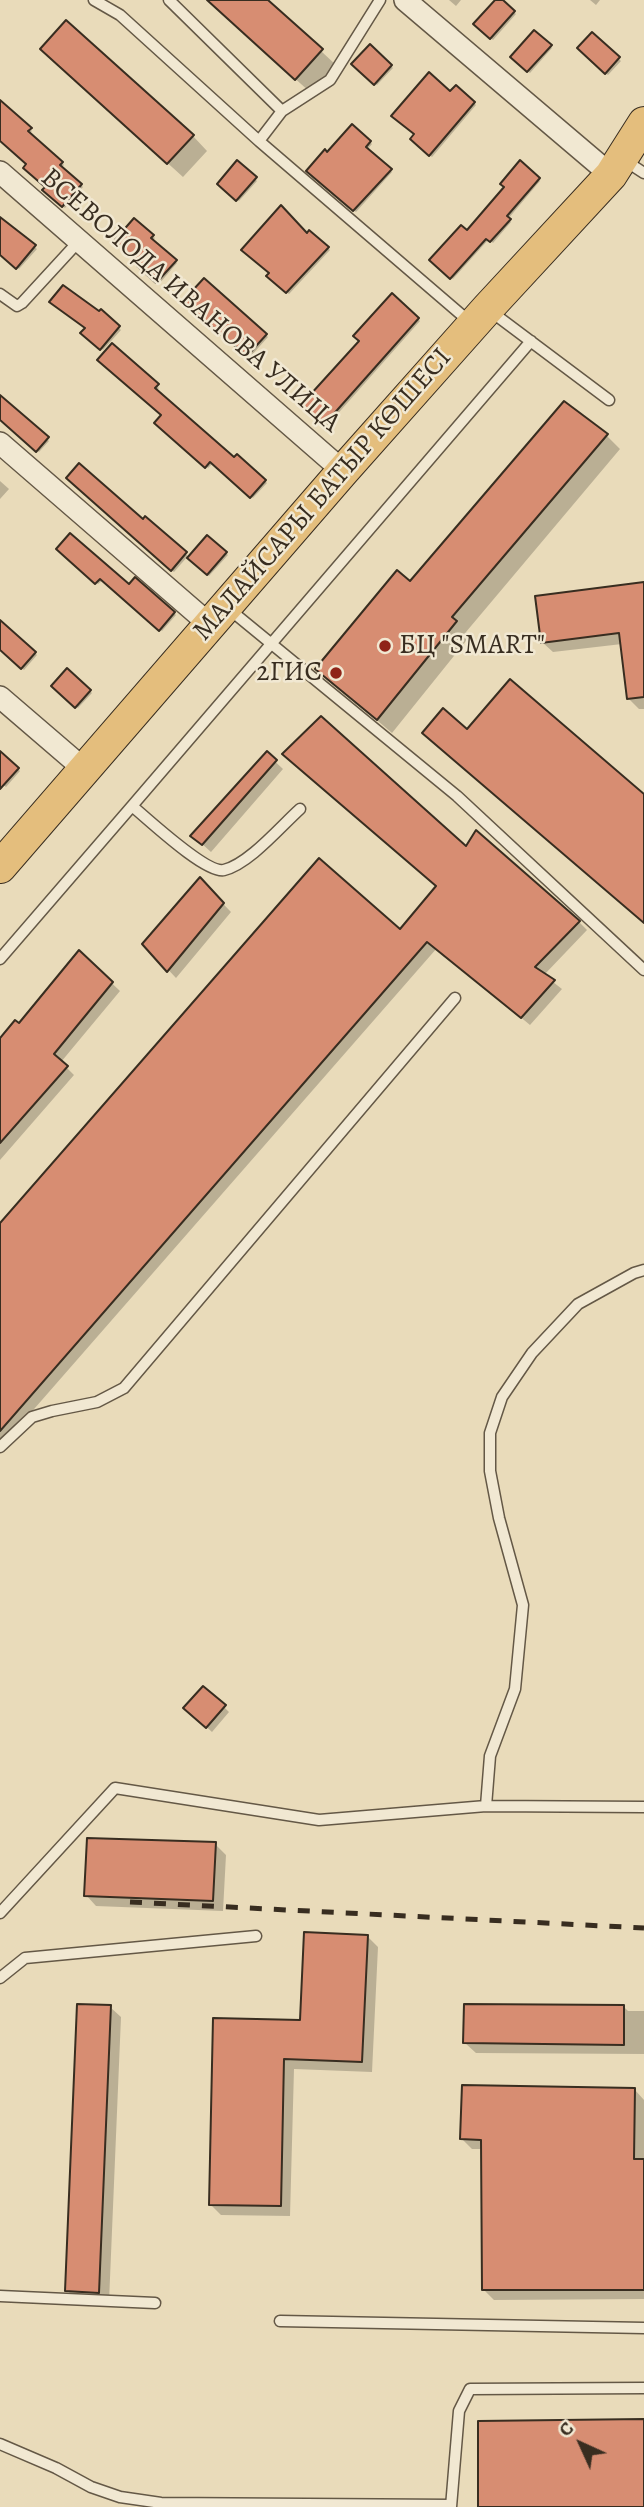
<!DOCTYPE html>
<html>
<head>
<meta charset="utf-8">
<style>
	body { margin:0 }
	#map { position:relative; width:644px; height:2507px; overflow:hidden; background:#e9dbba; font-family:Alegreya,serif }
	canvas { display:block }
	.north { position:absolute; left:546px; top:2409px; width:70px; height:70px; -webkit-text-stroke:5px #f1e8d2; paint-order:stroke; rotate:315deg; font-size:19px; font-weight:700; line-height:28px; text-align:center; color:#382d20 }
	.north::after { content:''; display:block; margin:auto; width:24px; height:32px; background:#382d20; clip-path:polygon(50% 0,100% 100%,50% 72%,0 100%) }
</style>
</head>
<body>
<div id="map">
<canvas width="644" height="2507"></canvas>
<div class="north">С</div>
</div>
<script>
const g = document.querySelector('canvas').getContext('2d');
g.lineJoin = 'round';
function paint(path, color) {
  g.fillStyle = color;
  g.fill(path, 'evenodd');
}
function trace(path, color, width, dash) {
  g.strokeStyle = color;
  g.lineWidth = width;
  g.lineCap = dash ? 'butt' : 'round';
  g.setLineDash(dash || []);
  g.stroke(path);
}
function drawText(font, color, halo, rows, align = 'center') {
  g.font = font + ' Alegreya,serif';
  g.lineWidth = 5;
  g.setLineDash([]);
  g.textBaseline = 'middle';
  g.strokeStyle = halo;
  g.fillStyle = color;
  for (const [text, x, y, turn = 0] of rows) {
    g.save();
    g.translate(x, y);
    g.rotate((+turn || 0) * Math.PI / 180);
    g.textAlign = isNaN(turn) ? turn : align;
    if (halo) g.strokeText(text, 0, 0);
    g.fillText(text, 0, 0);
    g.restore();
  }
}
const shadow = new Path2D(`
	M208 0H266L336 65 311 93Z
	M449 0H461L456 6Z
	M498 0 516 14 493 40 476 24Z
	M590 0H600L596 5Z
	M535 32 552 48 530 73 512 56Z
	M592 34 621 61 608 75 579 48Z
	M370 47 393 68 377 85 354 64Z
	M57 63 193 136 207 151 183 177Z
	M456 87 476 105 432 157 412 139Z
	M0 100 32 131 29 134 62 163 64 165 61 168 83 187 65 208 45 190 47 187 29 164 0 138Z
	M352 126 372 144 367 150 392 172 356 212 308 171 328 154Z
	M237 163 257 181 239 201 219 184Z
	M520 163 540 181 508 219 511 222 493 243 489 239 453 279 432 260 467 232 506 188Z
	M0 219 37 249 19 269 0 253Z
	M135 220 155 238 152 241 177 263 159 284 139 266 142 263Z
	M309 232 330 250 289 294 269 276Z
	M204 280 268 337 250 357 215 325Z
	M392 295 420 321 326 427 302 405 361 341Z
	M101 312 121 330 103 350 83 333Z
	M112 346 159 388 156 391 235 460 237 457 267 483 253 498 213 463 208 468 158 425 163 415Z
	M3 400 49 441 39 452 0 419V403Z
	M606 435 620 449 466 632 470 636 392 733 317 669 410 583Z
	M68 478 143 521 146 518 190 558 207 537 228 555 209 576 188 556 174 572Z
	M0 481 9 489 0 499Z
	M58 549 129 586 135 580 176 615 162 631 103 580 98 584Z
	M644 584V709H639L629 699 622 644 553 652 542 642Z
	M0 623 37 655 24 670 0 648Z
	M67 671 92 693 78 708 53 686Z
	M0 754 20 771 6 787 0 782Z
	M267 754 283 769 211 852 201 843Z
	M466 848 579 922 587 930 544 975 562 989 530 1025 437 948 0 1448V1226L401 932Z
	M200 880 231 912 176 978 144 944Z
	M80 953 120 991 61 1062 74 1075 0 1160V1041L19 1025Z
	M224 1707 229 1712 212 1732 186 1708Z
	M215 1844 226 1855 223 1911 96 1906 86 1895Z
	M368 1937 378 1947 372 2072 294 2069 290 2216 221 2215 210 2204 301 2022Z
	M110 2007 121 2017 109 2302 77 2301 67 2290Z
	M624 2007 628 2011H644V2054L476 2053 465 2043Z
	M635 2090 644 2100V2299L494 2300 483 2289V2149H472L462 2139Z`);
const building = new Path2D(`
	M207 0H268L323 49 295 80Z
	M495 0H503L515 11 490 39 473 24Z
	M66 20 194 135 167 164 40 49Z
	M534 30 552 45 527 72 510 57Z
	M592 32 620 57 605 74 577 48Z
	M370 44 392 65 374 85 351 64Z
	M429 72 450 91 456 85 475 102 429 156 410 139 414 134 391 116Z
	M0 100 32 128 28 131 63 162 60 165 82 184 62 207 42 190 45 187 23 168 26 164 0 141Z
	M352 124 371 141 366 147 392 169 353 211 306 171 325 149 327 152Z
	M237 160 257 177 236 201 217 184Z
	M520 160 540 178 507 216 511 219 490 242 486 239 450 279 429 260 461 225 467 230 504 187 500 184Z
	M281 205 307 233 309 230 329 247 286 293 266 276 269 273 241 250Z
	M0 217 36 245 16 269 0 255Z
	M134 218 154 235 151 238 177 260 156 283 137 266 139 263 114 241Z
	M204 278 267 334 247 356 182 302Z
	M63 285 99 311 101 309 120 326 100 350 80 333 85 328 49 302Z
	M392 293 419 318 323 426 300 406 359 341 353 336Z
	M112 343 159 384 155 388 234 457 237 454 266 480 250 498 210 462 205 468 154 423 161 415 97 360Z
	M0 395 49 437 36 452 0 420Z
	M564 401 608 434 452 617 457 621 377 720 315 669 397 570 410 581Z
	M79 463 143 519 145 516 187 552 171 571 66 478Z
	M70 533 129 584 135 577 175 612 159 631 100 579 95 584 56 549Z
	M207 535 227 552 207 575 187 558Z
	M644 582V697L627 699 619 633 541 643 535 596Z
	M0 620 36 652 21 669 0 650Z
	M67 668 91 690 75 708 51 686Z
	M510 679 644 794V923L422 733 443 708 467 729Z
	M321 716 466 846 476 830 580 921 535 967 555 980 521 1018 427 942 0 1431V1223L319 858 400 929 436 886 282 754Z
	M0 751 19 768 0 789Z
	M267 751 277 760 202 845 190 836Z
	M200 877 224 903 167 972 142 944Z
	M79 950 113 982 54 1054 68 1066 0 1143V1038L15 1020 19 1023Z
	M203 1686 226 1705 206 1728 183 1708Z
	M87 1838 216 1842 213 1901 84 1896Z
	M304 1932 368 1935 362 2062 284 2059 281 2206 209 2205 213 2018 300 2020Z
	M77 2004 111 2005 99 2293 65 2291Z
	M464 2004 624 2005V2045L463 2043Z
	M462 2085 635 2088 634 2159H644V2290H482L481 2140 460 2139Z
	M644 2419V2507H478V2421Z`);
const lane = new Path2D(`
	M94 0 120 15 259 141 471 323
	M169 0 282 111
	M259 141 282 111 330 80 380 0
	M624 160 644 173
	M0 294 17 306 22 303 79 241
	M489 310 609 400
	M229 609 457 796 644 970
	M132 806 531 341
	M0 959 132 806C148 819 206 874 224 870 249 864 280 827 300 809
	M0 1447 32 1417 52 1411 97 1402 124 1388 455 998
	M486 1806 490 1756 515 1689 523 1605 499 1518 490 1471V1433L502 1397 532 1353 578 1304 634 1273 644 1270
	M0 1913 115 1788 319 1820 486 1806 644 1807
	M0 1978 25 1958 256 1936
	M0 2296 155 2303
	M280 2321 644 2328
	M0 2444 56 2468 91 2487 120 2497 161 2503 451 2505
	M451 2507 459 2411 470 2389 644 2388`);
const street = new Path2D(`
	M405 0 611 175
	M0 172 343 471
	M0 443 209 624
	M0 697 85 770`);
const primary = new Path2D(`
	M0 867 343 471 487 309 611 175 644 123`);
const rail = new Path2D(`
	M130 1902 644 1928`);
const markers = [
	[385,646,7,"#8f2418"],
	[336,673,7,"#8f2418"]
];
const streetNames = [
	["ВСЕВОЛОДА ИВАНОВА УЛИЦА",190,301,41],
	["МАЛАЙСАРЫ БАТЫР КӨШЕСІ",323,495,-49]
];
const poiNames = [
	["БЦ \"SMART\"",399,646],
	["2ГИС",322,673,"right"]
];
paint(shadow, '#0003');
paint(building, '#d78d72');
trace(building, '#382d20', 2);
trace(lane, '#645846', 13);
trace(street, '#645846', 24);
trace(primary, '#382d20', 34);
trace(lane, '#f1e8d2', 10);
trace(street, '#f1e8d2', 21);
trace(primary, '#e4be7d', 32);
trace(rail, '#382d20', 5, [12, 12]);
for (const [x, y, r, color] of markers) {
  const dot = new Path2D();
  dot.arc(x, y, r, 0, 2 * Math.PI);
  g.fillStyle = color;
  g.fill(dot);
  trace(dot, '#f1e8d2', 2.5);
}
drawText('28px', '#382d20', '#f1e8d2', streetNames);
drawText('28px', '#382d20', '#f1e8d2', poiNames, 'left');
</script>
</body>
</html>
